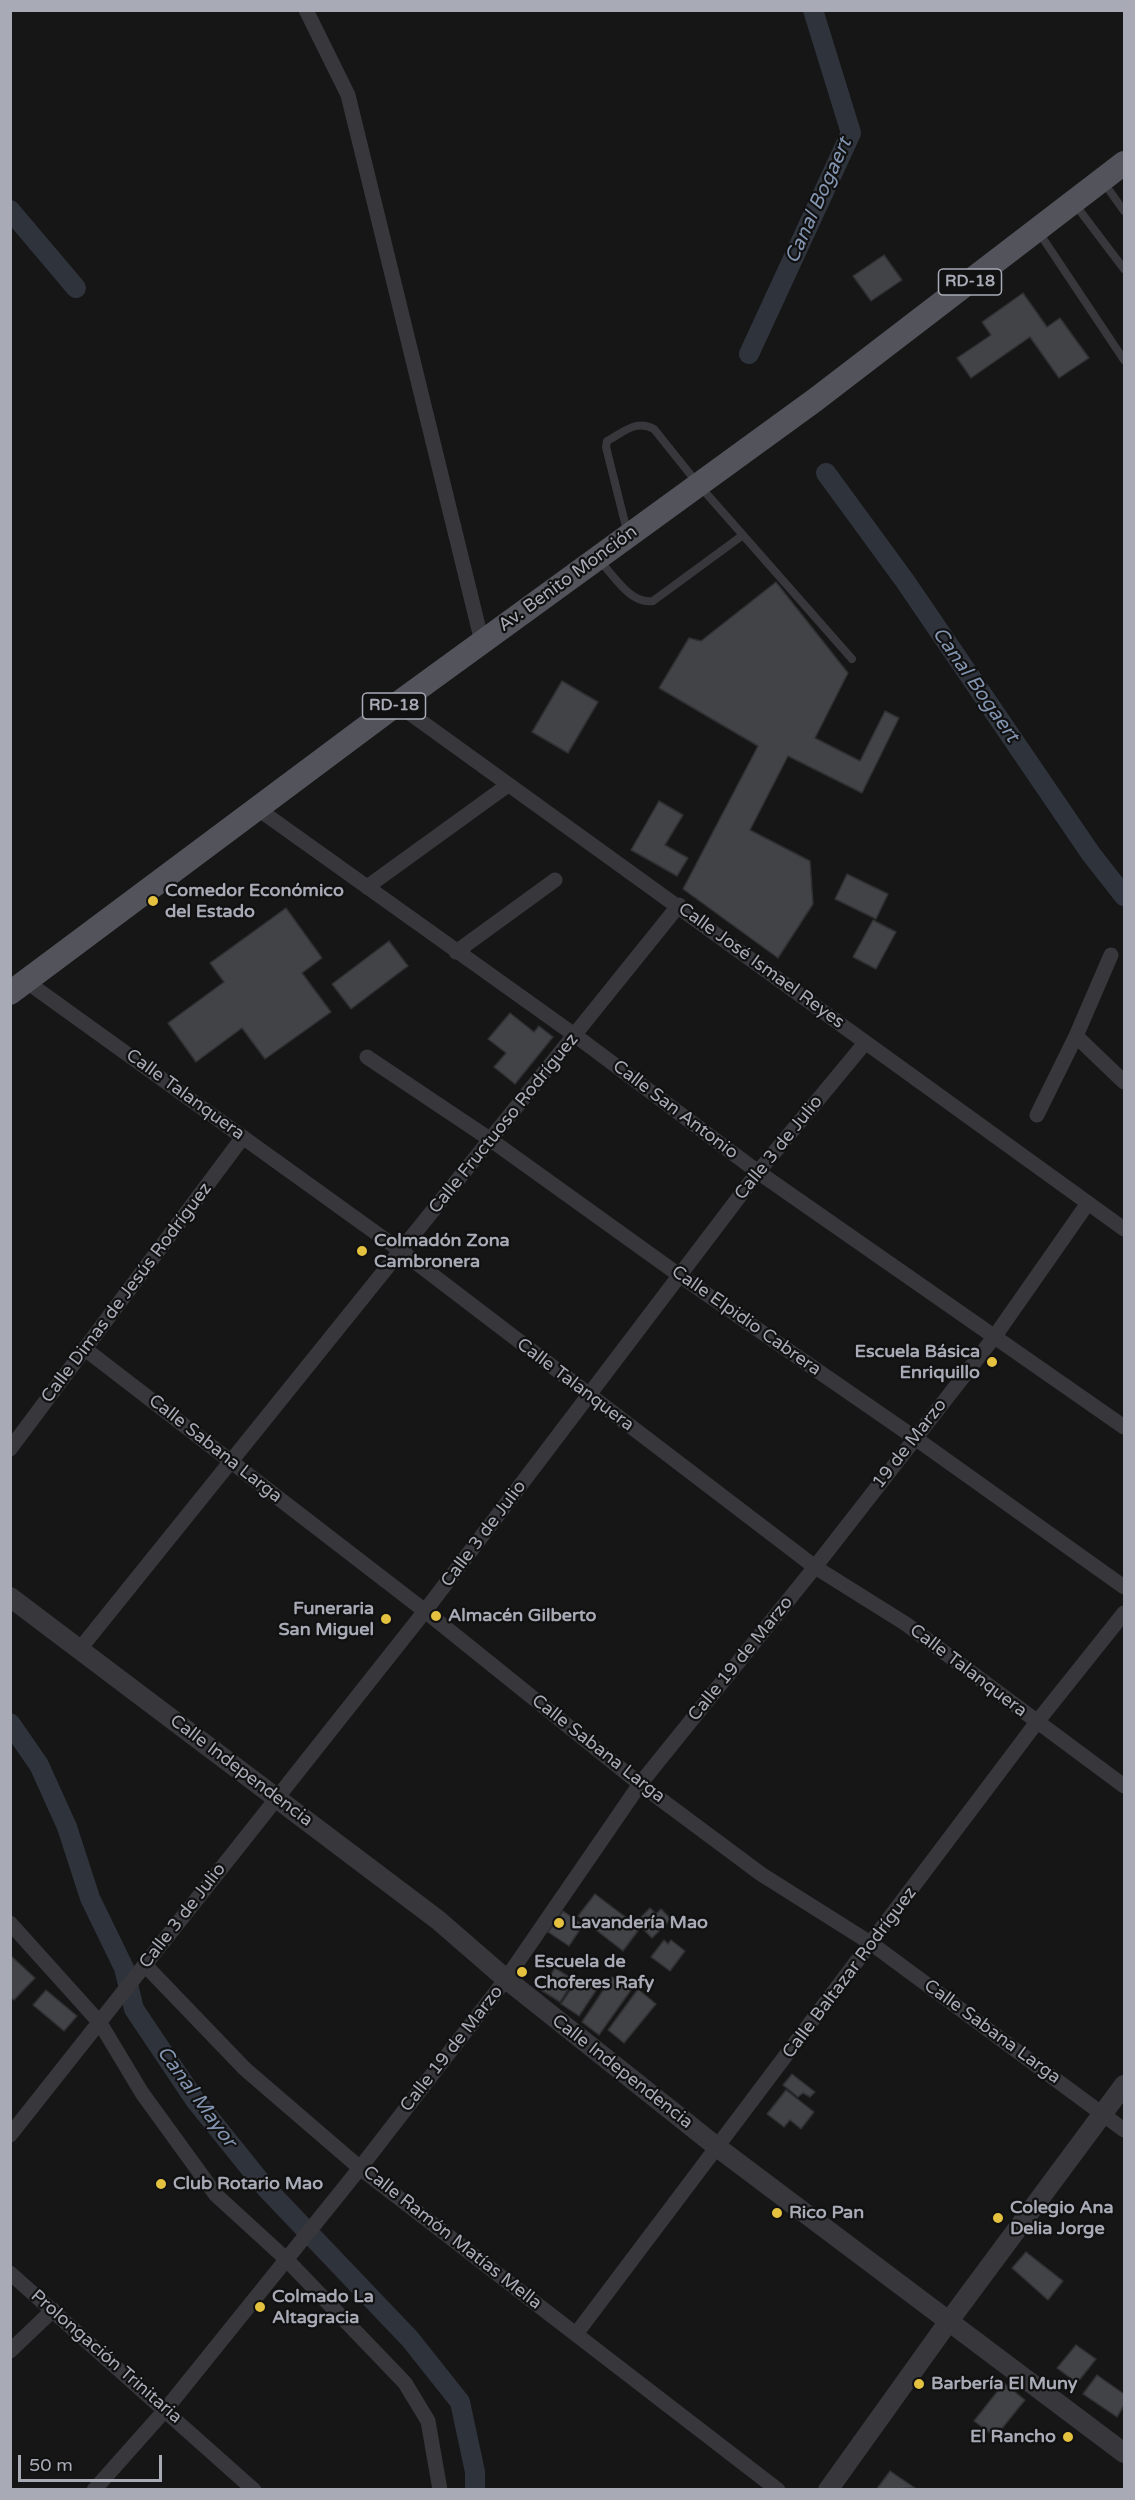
<!DOCTYPE html>
<html>
<head>
<meta charset="utf-8">
<style>
	body { margin:0 }
	#map { position:relative; width:1135px; height:2500px; overflow:hidden; background:#161617; font-family:"Varela Round",sans-serif }
	canvas { display:block }
	.frame { position:absolute; inset:0; border:12px solid #a8abb6; pointer-events:none }
	.scale { position:absolute; left:18px; top:2455px; width:144px; height:27px; box-sizing:border-box; border:3px solid #a8abb6; border-top:0; padding-left:8px; font-size:18px; line-height:21px; white-space:nowrap; color:#a8abb6; -webkit-text-stroke:4px #111112; paint-order:stroke }
</style>
</head>
<body>
<div id="map">
<canvas width="1135" height="2500"></canvas>
<div class="frame"></div>
<div class="scale">50 m</div>
</div>
<script>
const g = document.querySelector('canvas').getContext('2d');
g.lineJoin = 'round';
function trace(path, color, width, dash) {
  g.strokeStyle = color;
  g.lineWidth = width;
  g.lineCap = dash ? 'butt' : 'round';
  g.setLineDash(dash || []);
  g.stroke(path);
}
function paint(path, color) {
  g.fillStyle = color;
  g.fill(path, 'evenodd');
}
function drawText(font, color, halo, rows, align = 'center') {
  g.font = font + ' "Varela Round",sans-serif';
  g.lineWidth = 4.5;
  g.setLineDash([]);
  g.textBaseline = 'middle';
  g.strokeStyle = halo;
  g.fillStyle = color;
  for (const [text, x, y, turn = 0] of rows) {
    g.save();
    g.translate(x, y);
    g.rotate((+turn || 0) * Math.PI / 180);
    g.textAlign = isNaN(turn) ? turn : align;
    if (halo) g.strokeText(text, 0, 0);
    g.fillText(text, 0, 0);
    g.restore();
  }
}
const canal = new Path2D(`
	M10 210 76 288
	M749 354 851 133 813 10
	M826 473 905 581 1091 854 1124 896
	M10 1723 39 1765 67 1827 90 1898 124 1968 134 2009 195 2100 265 2187 410 2339 460 2402 475 2472V2490`);
const building = new Path2D(`
	M884 255 902 280 871 301 853 276Z
	M1023 293 1047 327 1060 318 1089 358 1059 378 1030 337 971 378 957 358 991 335 982 322Z
	M776 582 848 673 815 738 860 761 885 711 899 718 862 793 788 756 750 830 810 861 813 904 778 958 683 889 758 746 659 688 689 638 701 641Z
	M562 681 598 702 568 753 532 732Z
	M659 801 683 815 665 845 688 858 677 876 631 850Z
	M847 874 888 894 876 919 835 899Z
	M286 908 322 958 302 973 331 1012 265 1059 242 1028 196 1062 168 1023 224 982 210 963Z
	M873 920 896 932 876 969 853 957Z
	M389 941 408 966 351 1009 332 984Z
	M510 1013 534 1032 539 1026 553 1037 515 1084 494 1067 506 1053 488 1039Z
	M595 1894 640 1928 623 1951 578 1916Z
	M650 1908 656 1914 661 1909 671 1919 652 1938 636 1922Z
	M563 1911 583 1925 569 1946 548 1932Z
	M664 1940 668 1944 671 1940 685 1951 670 1971 651 1957Z
	M10 1955 35 1978 14 2000 10 1997Z
	M555 1968 574 1980 560 2002 541 1990Z
	M579 1977 597 1989 579 2016 561 2004Z
	M612 1977 631 1990 599 2035 582 2022Z
	M638 1989 656 2004 624 2043 608 2030Z
	M46 1990 77 2016 64 2031 33 2005Z
	M792 2074 815 2092 810 2097 803 2093 798 2097 783 2085Z
	M786 2090 814 2112 801 2129 790 2120 784 2127 767 2114Z
	M1026 2252 1063 2281 1048 2300 1012 2268Z
	M1076 2345 1096 2359 1077 2383 1057 2368Z
	M1097 2375 1124 2394V2405L1117 2417 1083 2394Z
	M1004 2383 1025 2400 995 2437 974 2421Z
	M890 2471 915 2488 876 2490Z`);
const service = new Path2D(`
	M1104 183 1124 211
	M1074 203 1124 269
	M1038 231 1124 360
	M627 531 606 447 607 441C624 432 636 419 654 429L698 484 852 659
	M600 561C614 576 631 605 653 601L743 535`);
const minor = new Path2D(`
	M306 10 348 95 482 642
	M397 704 1124 1229
	M258 809 576 1036 758 1172 1124 1427
	M367 887 508 785
	M456 952 555 880
	M27 982 401 1251 815 1567 906 1624 1124 1786
	M1076 1036 1124 1082
	M367 1057 491 1140 679 1275 915 1438 1124 1587
	M1037 1115 1076 1036 1111 955
	M85 1349 425 1611 640 1784 761 1874 872 1944 1124 2130
	M10 1449 243 1137
	M79 1650 679 905
	M10 1923 100 2023 142 2093 216 2195 286 2259 405 2383 428 2421 440 2490
	M145 1965 245 2069 360 2168 778 2490
	M10 2135 425 1611 758 1172 865 1043
	M10 2273 254 2490
	M576 2334 1037 1722 1124 1613
	M10 2351 53 2310
	M94 2490 166 2409 360 2168 506 1979 640 1784 815 1567 995 1336 1088 1203`);
const tertiary = new Path2D(`
	M10 1597 438 1920 506 1979 717 2147 1124 2453
	M828 2490 949 2321 1124 2085`);
const primary = new Path2D(`
	M10 993 397 704 815 400 1124 163`);
const markers = [
	[153,901,6,"#e4c240"],
	[362,1251,6,"#e4c240"],
	[992,1362,6,"#e4c240"],
	[436,1616,6,"#e4c240"],
	[386,1619,6,"#e4c240"],
	[559,1923,6,"#e4c240"],
	[522,1972,6,"#e4c240"],
	[161,2184,6,"#e4c240"],
	[777,2213,6,"#e4c240"],
	[998,2218,6,"#e4c240"],
	[260,2307,6,"#e4c240"],
	[919,2384,6,"#e4c240"],
	[1068,2437,6,"#e4c240"]
];
const shields = [
	[970,282,63],
	[394,706,63]
];
const shieldNames = [
	["RD-18",970,282],
	["RD-18",394,706]
];
const streetNames = [
	["Av. Benito Monción",568,579,-36],
	["Calle José Ismael Reyes",761,966,36],
	["Calle Talanquera",185,1095,36],
	["Calle San Antonio",675,1110,37],
	["Calle Fructuoso Rodríguez",504,1124,-51],
	["Calle 3 de Julio",779,1148,-51],
	["Calle Dimas de Jesús Rodríguez",127,1293,-53],
	["Calle Elpidio Cabrera",746,1321,35],
	["Calle Talanquera",575,1385,37],
	["19 de Marzo",910,1444,-52],
	["Calle Sabana Larga",215,1449,38],
	["Calle 3 de Julio",484,1534,-53],
	["Calle 19 de Marzo",741,1659,-51],
	["Calle Talanquera",968,1671,37],
	["Calle Sabana Larga",598,1749,38],
	["Calle Independencia",241,1771,37],
	["Calle 3 de Julio",183,1916,-52],
	["Calle Baltazar Rodríguez",850,1973,-53],
	["Calle Sabana Larga",992,2032,36],
	["Calle 19 de Marzo",452,2049,-52],
	["Calle Independencia",622,2072,38],
	["Calle Ramón Matías Mella",452,2238,38],
	["Prolongación Trinitaria",106,2357,41]
];
const poiNames = [
	["Comedor Económico",165,891],
	["del Estado",165,912],
	["Colmadón Zona",374,1241],
	["Cambronera",374,1262],
	["Escuela Básica",980,1352,"right"],
	["Enriquillo",980,1373,"right"],
	["Funeraria",374,1609,"right"],
	["San Miguel",374,1630,"right"],
	["Almacén Gilberto",448,1616],
	["Lavandería Mao",571,1923],
	["Escuela de",534,1962],
	["Choferes Rafy",534,1983],
	["Club Rotario Mao",173,2184],
	["Colegio Ana",1010,2208],
	["Delia Jorge",1010,2229],
	["Rico Pan",789,2213],
	["Colmado La",272,2297],
	["Altagracia",272,2318],
	["Barbería El Muny",931,2384],
	["El Rancho",1056,2437,"right"]
];
const waterNames = [
	["Canal Bogaert",819,201,-66],
	["Canal Bogaert",975,685,55],
	["Canal Mayor",196,2097,54]
];
trace(canal, '#2f343c', 20);
paint(building, '#424347');
trace(building, '#303033', 1.5);
trace(service, '#37373c', 8);
trace(minor, '#37373c', 15);
trace(tertiary, '#37373c', 20);
trace(primary, '#53545b', 24);
for (const [x, y, r, color] of markers) {
  const dot = new Path2D();
  dot.arc(x, y, r, 0, 2 * Math.PI);
  g.fillStyle = color;
  g.fill(dot);
  trace(dot, '#111112', 2);
}
for (const [x, y, w] of shields) {
  const box = new Path2D();
  box.roundRect(x - w / 2, y - 13, w, 26, 4.5);
  g.fillStyle = '#111112';
  g.fill(box);
  trace(box, '#a8abb6', 1.5);
}
drawText('bold 16px', '#a8abb6', null, shieldNames);
drawText('18px', '#a8abb6', '#111112', streetNames);
drawText('bold 18px', '#a8abb6', '#111112', poiNames, 'left');
drawText('italic 20px', '#8294af', '#111112', waterNames);
</script>
</body>
</html>
